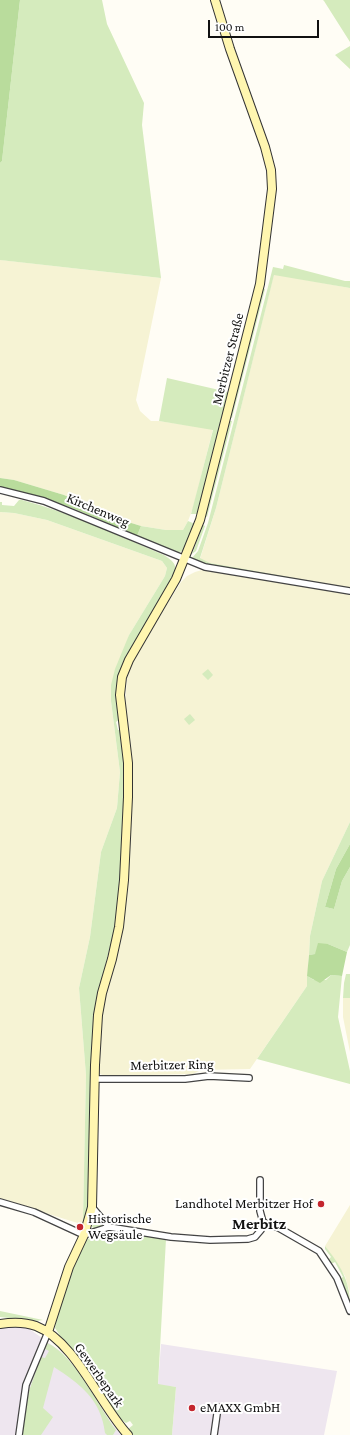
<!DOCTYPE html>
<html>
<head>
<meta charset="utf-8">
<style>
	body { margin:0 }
	#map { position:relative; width:350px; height:1435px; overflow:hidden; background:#fffdf5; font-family:"Crimson Pro",serif }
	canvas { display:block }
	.scale { position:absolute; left:208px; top:20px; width:111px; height:18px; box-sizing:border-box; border:2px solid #111; border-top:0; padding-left:5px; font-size:12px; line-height:14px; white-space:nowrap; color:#111; -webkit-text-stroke:3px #fff; paint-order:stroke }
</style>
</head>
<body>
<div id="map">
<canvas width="350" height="1435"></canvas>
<div class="scale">100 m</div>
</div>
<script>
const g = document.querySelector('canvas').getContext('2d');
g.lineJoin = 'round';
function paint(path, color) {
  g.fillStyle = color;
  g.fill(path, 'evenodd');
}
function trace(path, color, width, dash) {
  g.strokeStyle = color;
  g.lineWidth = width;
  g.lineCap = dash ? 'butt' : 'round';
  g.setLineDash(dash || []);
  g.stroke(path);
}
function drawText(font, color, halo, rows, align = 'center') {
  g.font = font + ' "Crimson Pro",serif';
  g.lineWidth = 4;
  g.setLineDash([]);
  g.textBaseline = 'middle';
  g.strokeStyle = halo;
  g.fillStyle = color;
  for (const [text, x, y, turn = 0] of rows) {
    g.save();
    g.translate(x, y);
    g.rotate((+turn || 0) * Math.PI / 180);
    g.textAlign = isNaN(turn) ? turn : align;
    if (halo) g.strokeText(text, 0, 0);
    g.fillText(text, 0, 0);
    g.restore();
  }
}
const industrial = new Path2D(`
	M18 1326 28 1328 60 1351 75 1369 110 1421 121 1435H0V1327Z
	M161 1344 337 1371 324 1435H172L176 1387 158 1385Z`);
const farmland = new Path2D(`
	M0 258 1 260 161 278 136 400 140 411 151 421H159L213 429 193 508 188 521 183 530H166L141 526 115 518 64 495 14 480 0 478Z
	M274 274 350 288V588L234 568 210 563 200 559 216 508Z
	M0 512 14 513 47 520 162 561 167 568 165 576 129 635 111 701 120 772 117 808 101 852 90 937 79 988 86 1075 83 1219 84 1225 0 1199Z
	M202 570 350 594V822L322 881 310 936 307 986 250 1069 201 1070 193 1074 105 1076 98 1073 102 1015 127 878 125 705 127 678 132 663 139 649 181 582 187 576 195 572Z
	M343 998H350V1052L343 1017Z
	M350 1205V1293L345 1276 325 1246Z`);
const green = new Path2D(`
	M20 0H102L107 24 144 103 142 125 161 278 0 260V163L2 161Z
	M323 0H350V42L324 1Z
	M350 46V69L335 55Z
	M284 265 345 281H350V288L274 275 216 508 200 558 210 563 350 588V590L206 566 193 560 192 558 198 551 208 523 273 267 283 269Z
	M263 288 265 289 232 418H230Z
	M167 378 228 392 197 514H191L213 430 159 421Z
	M230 421H232L207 517 205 516Z
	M19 500H22C71 513 117 535 164 555 171 560 177 563 175 572L122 666 119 674 120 719 116 722 118 730H121L124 764V791L120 878 115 928 98 993 88 1210 84 1225 83 1219 86 1075 79 988 90 937 101 852 117 808 120 772 111 701V685L115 669 129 635 165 576 167 568 162 561 47 520 14 513 0 512V502H2V505L14 506Z
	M188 521 195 524 184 550 180 552H175L137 536 141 526 166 530H183Z
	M203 525 205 526 196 551 192 554Z
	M208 669 213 675 208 680 202 674Z
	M190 714 195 720 189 725 184 719Z
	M350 822V844L336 869 325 907 334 909 342 881 350 867V945L347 952 328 944 315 954 309 955 310 936 322 881Z
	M346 974H350V998H343L344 983Z
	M331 975 342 976 338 1017 350 1071V1084L257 1059 307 986V976L314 980H326Z
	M96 1217 104 1225 103 1227 95 1229 92 1227 94 1218Z
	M116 1231 166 1239 158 1384 176 1387 172 1435H133L128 1429 133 1425 130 1421 126 1423 119 1418 82 1362 60 1336 55 1328 56 1320 72 1269 84 1242 92 1236Z
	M325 1246C340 1265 350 1280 350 1305L339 1279 343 1277 335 1262 331 1264 329 1259 331 1257 325 1249Z
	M0 1311 43 1320 36 1321 0 1317Z
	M47 1343C74 1354 98 1406 116 1430L113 1435H107L105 1433C101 1399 80 1384 54 1367L43 1408 53 1417 41 1435H21L29 1391 41 1357 45 1358 49 1351 45 1349Z`);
const forest = new Path2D(`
	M0 0H20L2 161 0 163Z
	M0 478 14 480 64 495 115 518 141 526 137 536C93 517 49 495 0 488Z
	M350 844V867L342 881 334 909 325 907 336 869Z
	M318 943 328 944 347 952 342 976 331 975 320 983 307 976 309 955 315 954Z`);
const street = new Path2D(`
	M0 490 44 501 205 567 350 591
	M95 1079H185L209 1076 249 1078
	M0 1202 34 1212 84 1235 109 1227 171 1237 210 1240 248 1239 255 1237 261 1230 263 1222 260 1211V1180
	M92 1207 109 1227
	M263 1222 279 1228 319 1251 337 1278 350 1311
	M19 1435 26 1385 48 1332
	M214 1435 218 1407`);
const secondary = new Path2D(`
	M0 1324C12 1322 25 1322 36 1326 75 1341 100 1405 128 1435
	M48 1332 69 1267 84 1235 92 1207 95 1065 98 1015 102 993 112 959 119 927 124 880 128 797V763L120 695 122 677 129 660 176 579 200 520 260 284 272 189 271 170 265 147 230 49 215 0`);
const markers = [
	[321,1204,4,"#c4262e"],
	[80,1227,4,"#c4262e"],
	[192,1408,4,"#c4262e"]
];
const streetNames = [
	["Merbitzer Straße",228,359,-76],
	["Kirchenweg",98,510,23],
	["Merbitzer Ring",172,1065,-1],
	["Gewerbepark",99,1375,55]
];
const poiNames = [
	["Landhotel Merbitzer Hof",313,1204,"right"],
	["Historische",88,1219],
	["Wegsäule",88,1235],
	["eMAXX GmbH",200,1408]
];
const quarterNames = [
	["Merbitz",259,1224]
];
paint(industrial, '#eee6ef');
paint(farmland, '#f6f3d4');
paint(green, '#d5ebbd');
paint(forest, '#b9dc9c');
trace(street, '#444', 8);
trace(secondary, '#333', 10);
trace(street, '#fff', 5.5);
trace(secondary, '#fff6b0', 8);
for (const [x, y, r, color] of markers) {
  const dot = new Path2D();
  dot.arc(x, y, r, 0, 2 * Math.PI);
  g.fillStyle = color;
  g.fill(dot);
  trace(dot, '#fff', 1.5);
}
drawText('14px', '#111', '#fff', streetNames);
drawText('14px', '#111', '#fff', poiNames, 'left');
drawText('bold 16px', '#111', '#fff', quarterNames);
</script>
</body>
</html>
